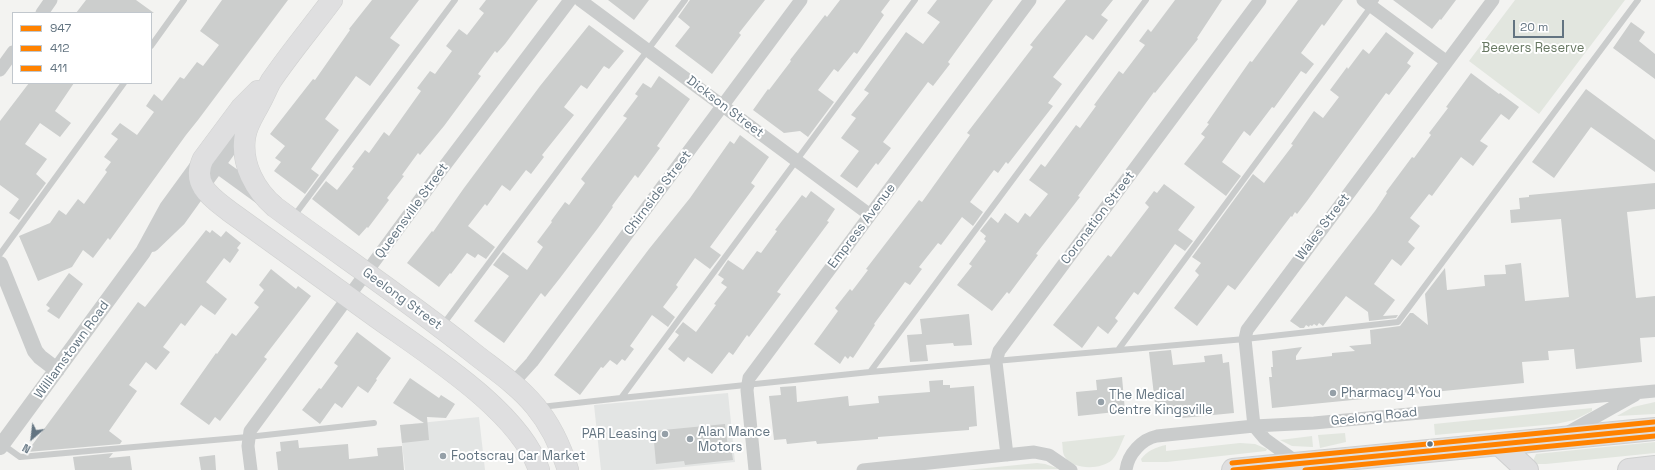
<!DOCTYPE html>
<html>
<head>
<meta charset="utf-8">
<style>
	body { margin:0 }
	#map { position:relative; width:1655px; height:470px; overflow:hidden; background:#f3f3f1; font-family:"Space Grotesk",sans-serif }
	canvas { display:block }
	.legend { position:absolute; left:12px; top:12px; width:140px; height:72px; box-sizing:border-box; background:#fff; border:1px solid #c1c7cd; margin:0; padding:5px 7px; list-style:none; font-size:12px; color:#637481 }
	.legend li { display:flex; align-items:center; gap:8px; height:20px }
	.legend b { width:20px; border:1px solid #c1c7cd }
	.north { position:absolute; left:12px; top:418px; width:40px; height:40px; -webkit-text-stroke:3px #fff; paint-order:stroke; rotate:208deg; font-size:11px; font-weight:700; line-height:16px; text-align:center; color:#637481 }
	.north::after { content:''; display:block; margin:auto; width:14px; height:18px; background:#637481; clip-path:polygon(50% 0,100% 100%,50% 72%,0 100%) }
	.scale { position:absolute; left:1513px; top:20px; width:51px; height:18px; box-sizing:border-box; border:2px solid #637481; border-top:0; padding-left:5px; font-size:12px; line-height:14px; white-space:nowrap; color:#637481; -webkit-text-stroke:3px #fff; paint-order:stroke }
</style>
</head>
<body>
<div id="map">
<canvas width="1655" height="470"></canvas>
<ul class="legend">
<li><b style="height:5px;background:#ff8200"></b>947</li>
<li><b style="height:5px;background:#ff8200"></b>412</li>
<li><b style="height:5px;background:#ff8200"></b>411</li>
</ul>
<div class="north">N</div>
<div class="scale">20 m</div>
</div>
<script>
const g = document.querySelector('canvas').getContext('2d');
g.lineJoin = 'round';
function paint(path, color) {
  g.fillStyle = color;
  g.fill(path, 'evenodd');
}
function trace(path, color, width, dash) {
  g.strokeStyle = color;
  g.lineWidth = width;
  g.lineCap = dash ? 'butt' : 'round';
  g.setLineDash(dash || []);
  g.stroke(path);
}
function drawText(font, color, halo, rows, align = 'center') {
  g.font = font + ' "Space Grotesk",sans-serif';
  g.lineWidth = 4;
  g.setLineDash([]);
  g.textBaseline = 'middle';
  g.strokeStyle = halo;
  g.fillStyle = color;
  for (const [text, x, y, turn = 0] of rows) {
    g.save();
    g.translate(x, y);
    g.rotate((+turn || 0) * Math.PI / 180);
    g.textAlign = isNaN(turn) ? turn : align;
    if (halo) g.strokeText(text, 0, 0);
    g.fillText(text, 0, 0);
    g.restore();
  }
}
const built = new Path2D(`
	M728 393 735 462 653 470H601L594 405Z
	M479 417 485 470H405L400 425Z`);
const green = new Path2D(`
	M1515 0H1625L1539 114 1469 61Z
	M1655 402V414L1617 416 1633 407Z
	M1592 408V411L1574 420 1556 424 1435 435 1434 424Z
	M1345 433 1346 442 1320 448 1318 435Z
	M1125 435C1121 443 1118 454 1112 460 1101 470 1073 470 1065 457 1062 453 1063 446 1062 442Z
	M1312 436 1313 447 1292 446 1280 440Z
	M1655 442V453L1546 464H1537L1533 461 1536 454Z
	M1240 443 1255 444 1267 449 1266 451 1167 462H1142L1141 459C1147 451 1156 447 1166 445V451Z
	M1037 463 1045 464 1060 469 967 470Z`);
const building = new Path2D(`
	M86 0H136L154 13H76Z
	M222 0H288L198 120 186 135 110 240 108 238 93 258 83 250 72 267 38 281 19 236 50 223 59 210 66 215 78 199 84 204 107 172 105 170 111 162 104 157 118 139 111 134 120 123 137 135 154 112 146 106 154 94 162 101 180 77 184 79 197 62 203 66 219 45 200 31Z
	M372 0H419L390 38 400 45 370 86 356 76 325 119 339 130 311 169 319 175 305 194 274 171 281 162 275 158 285 146 270 134 313 79 315 80 350 30 349 29Z
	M486 0H538L505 44 497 53 495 51 478 74 481 76 444 126 420 155 418 153 402 175 404 176 387 198 389 200 368 228 367 227 359 236 312 199 326 181 337 190 354 168 352 167 365 150 369 153 384 132 389 136 421 91 417 88 430 71 435 74 452 51 446 46 459 29 467 35 484 13 479 9Z
	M608 0H649L634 20Z
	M690 0H765L739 33 741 35 712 74 675 46 690 27 678 17Z
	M840 0H890L881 12 884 15 857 54 854 52 838 72 834 69 818 90 834 102 808 137 800 131 784 133 753 110 768 89 769 90 791 61 790 60 825 15 827 17Z
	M937 0H993L948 62 950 64 933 86 928 82 883 142 891 148 878 165 876 163 857 188 840 176 859 151 841 138 856 118 851 115 869 93 864 90 906 32 923 44 940 22 927 13Z
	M1066 0H1113L1101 15 1108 20 1093 40 1086 35 1053 77 1062 84 1048 103 1053 106 1008 164 1006 162 998 173 994 170 970 202 983 212 973 226 962 217 941 245 938 243 919 267 922 269 910 285 905 282 874 324 875 325 853 358 850 356 848 359 845 356 840 364 814 344 838 311 835 308 850 289 852 291 868 270 866 269 919 200 922 202 970 135 967 133 1033 47 1030 45Z
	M1175 0H1222L1197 38 1198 39 1155 93 1154 92 1078 196 1080 197 1036 254 1038 255 1009 294 1007 292 992 311 957 285 972 266 969 264 986 241 984 239 986 236 980 231 991 217 998 223 1005 213 1018 223 1025 213 1030 217 1048 194 1029 180 1041 164 1045 167 1076 125 1080 128 1096 106 1094 105 1119 71 1123 74 1145 45 1139 41 1148 29 1151 32Z
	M1298 0H1343L1324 26 1322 24 1301 53 1314 64 1306 74 1301 71 1274 108 1272 107 1250 136 1244 131 1222 162 1241 176 1226 196 1184 164 1205 137 1201 134 1209 124 1207 123 1250 61 1252 62Z
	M1393 0H1456L1441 20 1440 19 1432 29Z
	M1631 22 1645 32 1639 41 1655 54V79L1613 48Z
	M589 25 624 51 609 69 604 66 587 89 581 85 564 107 574 115 542 155 544 157 531 174 526 170 510 191 502 185 487 206 485 204 468 226 495 247 486 259 478 254 475 258 467 253 451 274 450 273 439 287 407 263 432 231 433 232 464 188 540 86Z
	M1386 32 1414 53 1407 63 1411 66 1389 95 1386 93 1307 201 1297 214 1295 212 1292 217 1291 216 1235 290 1228 285 1197 326 1174 308 1199 275 1195 271 1201 263 1192 257 1253 174 1264 183 1293 145 1291 144 1314 111 1323 118 1339 97 1330 90 1347 67 1348 69 1363 49 1369 54Z
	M1471 73 1499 94 1500 93 1519 107 1509 120 1501 114 1480 141 1488 146 1473 166 1461 157 1432 196 1429 194 1410 218 1420 226 1408 242 1415 248 1401 266 1392 259 1374 284 1395 300 1383 316 1398 315 1396 318 1369 321 1368 312 1346 296 1323 326 1319 323 1317 326 1314 324 1312 326 1310 325 1309 327 1306 325 1304 328H1300L1290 321 1375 211 1387 193 1386 192 1412 157 1414 158 1431 135 1429 133 1448 108 1446 107Z
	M659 76 690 99 657 146 660 148 638 178 635 175 612 206 613 207 598 228 560 278 545 297 541 293 504 343 474 321 509 276 493 265 503 252 527 270 543 247 537 242 552 222 551 221 565 202 569 205 585 183 581 179 627 118 623 116 638 96 635 94 643 83 651 88Z
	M29 83H74L55 111 71 123 60 137 40 123 25 144 47 159 36 174 46 183 19 220 9 213 19 199 0 185V121Z
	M1586 89 1655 140V172L1591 127 1554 178 1532 162Z
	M740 135 769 157 751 183 755 186 710 247 721 255 710 269 695 258 676 285 678 287 663 307 675 317 668 327 652 315 630 346 634 349 625 361 622 359 617 365 610 360 603 368 601 367 580 395 554 375 649 249 690 198 730 141 734 144Z
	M1655 183V209L1627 212 1636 298 1655 296V337L1640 338 1642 362 1576 369 1574 349 1548 351 1549 360 1522 362 1524 383 1272 408 1269 377H1272L1271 367H1273L1272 351 1302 347 1296 356V360L1332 356V353L1355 351 1349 346 1371 344 1370 330 1400 326 1410 313H1413L1428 325 1425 294 1445 268 1447 290 1485 286 1484 275 1506 274 1505 265 1521 263 1525 301 1569 297 1561 219 1511 223 1510 210 1520 209 1519 198 1529 197V195Z
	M1164 184 1195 207 1178 230 1193 241 1185 251 1175 244 1138 295 1134 292 1115 318 1118 321 1108 334 1098 326 1082 348 1053 325 1108 255 1111 257 1149 207 1145 203 1154 191 1157 193Z
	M811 191 835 209 827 221 829 222 777 292 781 294 749 337 747 335 733 355 729 352 712 374 688 357 684 362 668 349 679 335 675 332 683 322 696 332 716 305 714 304 727 287 721 283 724 279 718 275 728 260 743 270 757 251 761 253 777 231 775 230 802 195 806 198Z
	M206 230 210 233 212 230 221 237 226 231 241 243 237 248 239 250 230 263 224 258 206 282 227 299 215 315 201 305 185 326 181 323 163 347 170 352 156 370 146 362 129 385 137 391 109 431 122 441 120 444 27 452 138 302 145 307Z
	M271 269 296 289 298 286 311 296 264 357 267 359 220 421 215 417 209 425 180 404 216 353 217 354 232 333 236 336 259 307 254 303 264 290 259 285Z
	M69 273 83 284 59 319 47 311 50 308 46 305Z
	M969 314 972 345 954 346 953 343 926 345 928 361 910 362 907 335 922 334 920 319Z
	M357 332 391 358 376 379 377 380 368 393 358 386 342 408 335 403 320 424 302 410 319 388 321 389 338 366 334 363Z
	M1171 350 1173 365 1205 362 1204 356 1222 354 1223 363 1229 362 1234 413 1182 418 1181 410 1164 412 1163 403 1155 404 1149 352Z
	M1122 377 1125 411 1078 416 1076 392 1097 390 1096 380Z
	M410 378 439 398 441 395 455 404 446 418 427 417 429 440 402 443 400 425 424 423 393 403Z
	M943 380V385H950V388L974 386 977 426 969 427V430L878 437V439L817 444 816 441 787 444 786 439 774 440 769 396 781 395 780 387 796 386 797 402 848 396 849 406 879 403 878 396 930 392 929 381Z
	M725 424 728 447H731L733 460 685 465 684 461 656 464 653 431Z
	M298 440 299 448 348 444 349 459 378 456 377 448 402 446 404 470H278L276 452 281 451 280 442Z
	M113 453 109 458 130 456 132 470H75L73 457Z
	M215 455 216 470H201L199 457Z`);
const service = new Path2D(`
	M915 0 621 398 870 372 1146 0
	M151 46 184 0
	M294 216 455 0
	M0 254 124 83
	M442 326 685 0
	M1118 350 1376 0
	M870 372 1245 339 1398 322 1638 0
	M541 407 621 398
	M2 444 20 457 248 437 374 423`);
const minor = new Path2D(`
	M580 0 870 215
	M1363 0 1447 62
	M42 13 51 0
	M0 70 13 52
	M513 383 532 362 801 0
	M1567 433 1635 395
	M1007 455 996 362 999 351 1260 0
	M1298 463 1265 439 1254 426 1245 339 1247 330 1493 0
	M251 470 248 446 250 431 443 168 570 0
	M755 470 747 390 749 378 1030 0
	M863 470 1034 452 1049 455 1071 470
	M1126 470C1128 454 1142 439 1157 436L1254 426 1314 423 1655 391`);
const tertiary = new Path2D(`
	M209 159 260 196
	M152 244 178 219 247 123
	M0 264 35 351 40 357 57 370
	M0 447 143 252 167 208 202 160`);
const primary = new Path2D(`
	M332 0C312 27 290 53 271 81 267 88 264 96 260 103 254 115 247 124 245 137 241 164 255 190 275 207 340 255 407 300 471 351 492 368 517 384 535 406 550 424 561 447 568 470
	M258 91 241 108 203 159C191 184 211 197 229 211 278 246 327 282 376 317 426 353 520 411 539 470`);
const trunk = new Path2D(`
	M1499 444 1527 470
	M1233 470 1655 429
	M1629 470 1655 467`);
const bus1 = new Path2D(`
	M1233 470 1655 429`);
const bus2 = new Path2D(`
	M1305 470 1655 436`);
const bus3 = new Path2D(`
	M1232 463 1654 422`);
const markers = [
	[1333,393,4,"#95a0a8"],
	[1101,402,4,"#95a0a8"],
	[665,434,4,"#95a0a8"],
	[690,439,4,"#95a0a8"],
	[1430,444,3.5,"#637481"],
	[443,456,4,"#95a0a8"]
];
const parkNames = [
	["Beevers Reserve",1533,48]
];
const streetNames = [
	["Dickson Street",725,107,37],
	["Chirnside Street",658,193,-53],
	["Queensville Street",412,211,-54],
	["Coronation Street",1098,218,-53],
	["Empress Avenue",862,226,-53],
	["Wales Street",1323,227,-53],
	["Geelong Street",402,299,36],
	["Williamstown Road",72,350,-54],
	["Geelong Road",1374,417,-6]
];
const poiNames = [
	["Pharmacy 4 You",1341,393],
	["The Medical",1109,395],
	["Centre Kingsville",1109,410],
	["Alan Mance",698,432],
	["Motors",698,447],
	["PAR Leasing",657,434,"right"],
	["Footscray Car Market",451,456]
];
paint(built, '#e3e5e4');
paint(green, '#e2e6df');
paint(building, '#cccecd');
trace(primary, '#d0d1d0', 22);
trace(trunk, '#cfd0d0', 24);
trace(service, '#cacccc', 6);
trace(minor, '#cacccc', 13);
trace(tertiary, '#cacccc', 16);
trace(primary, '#dfdfe0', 21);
trace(trunk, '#dfdfe0', 22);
trace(bus1, '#ff8200', 5);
trace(bus2, '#ff8200', 5);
trace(bus3, '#ff8200', 5);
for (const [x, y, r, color] of markers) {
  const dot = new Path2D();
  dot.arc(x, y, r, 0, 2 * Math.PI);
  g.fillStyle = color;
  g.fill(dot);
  trace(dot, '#fff', 1.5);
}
drawText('13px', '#677862', '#fff', parkNames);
drawText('13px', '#637481', '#fff', streetNames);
drawText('13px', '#637481', '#fff', poiNames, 'left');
</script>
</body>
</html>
